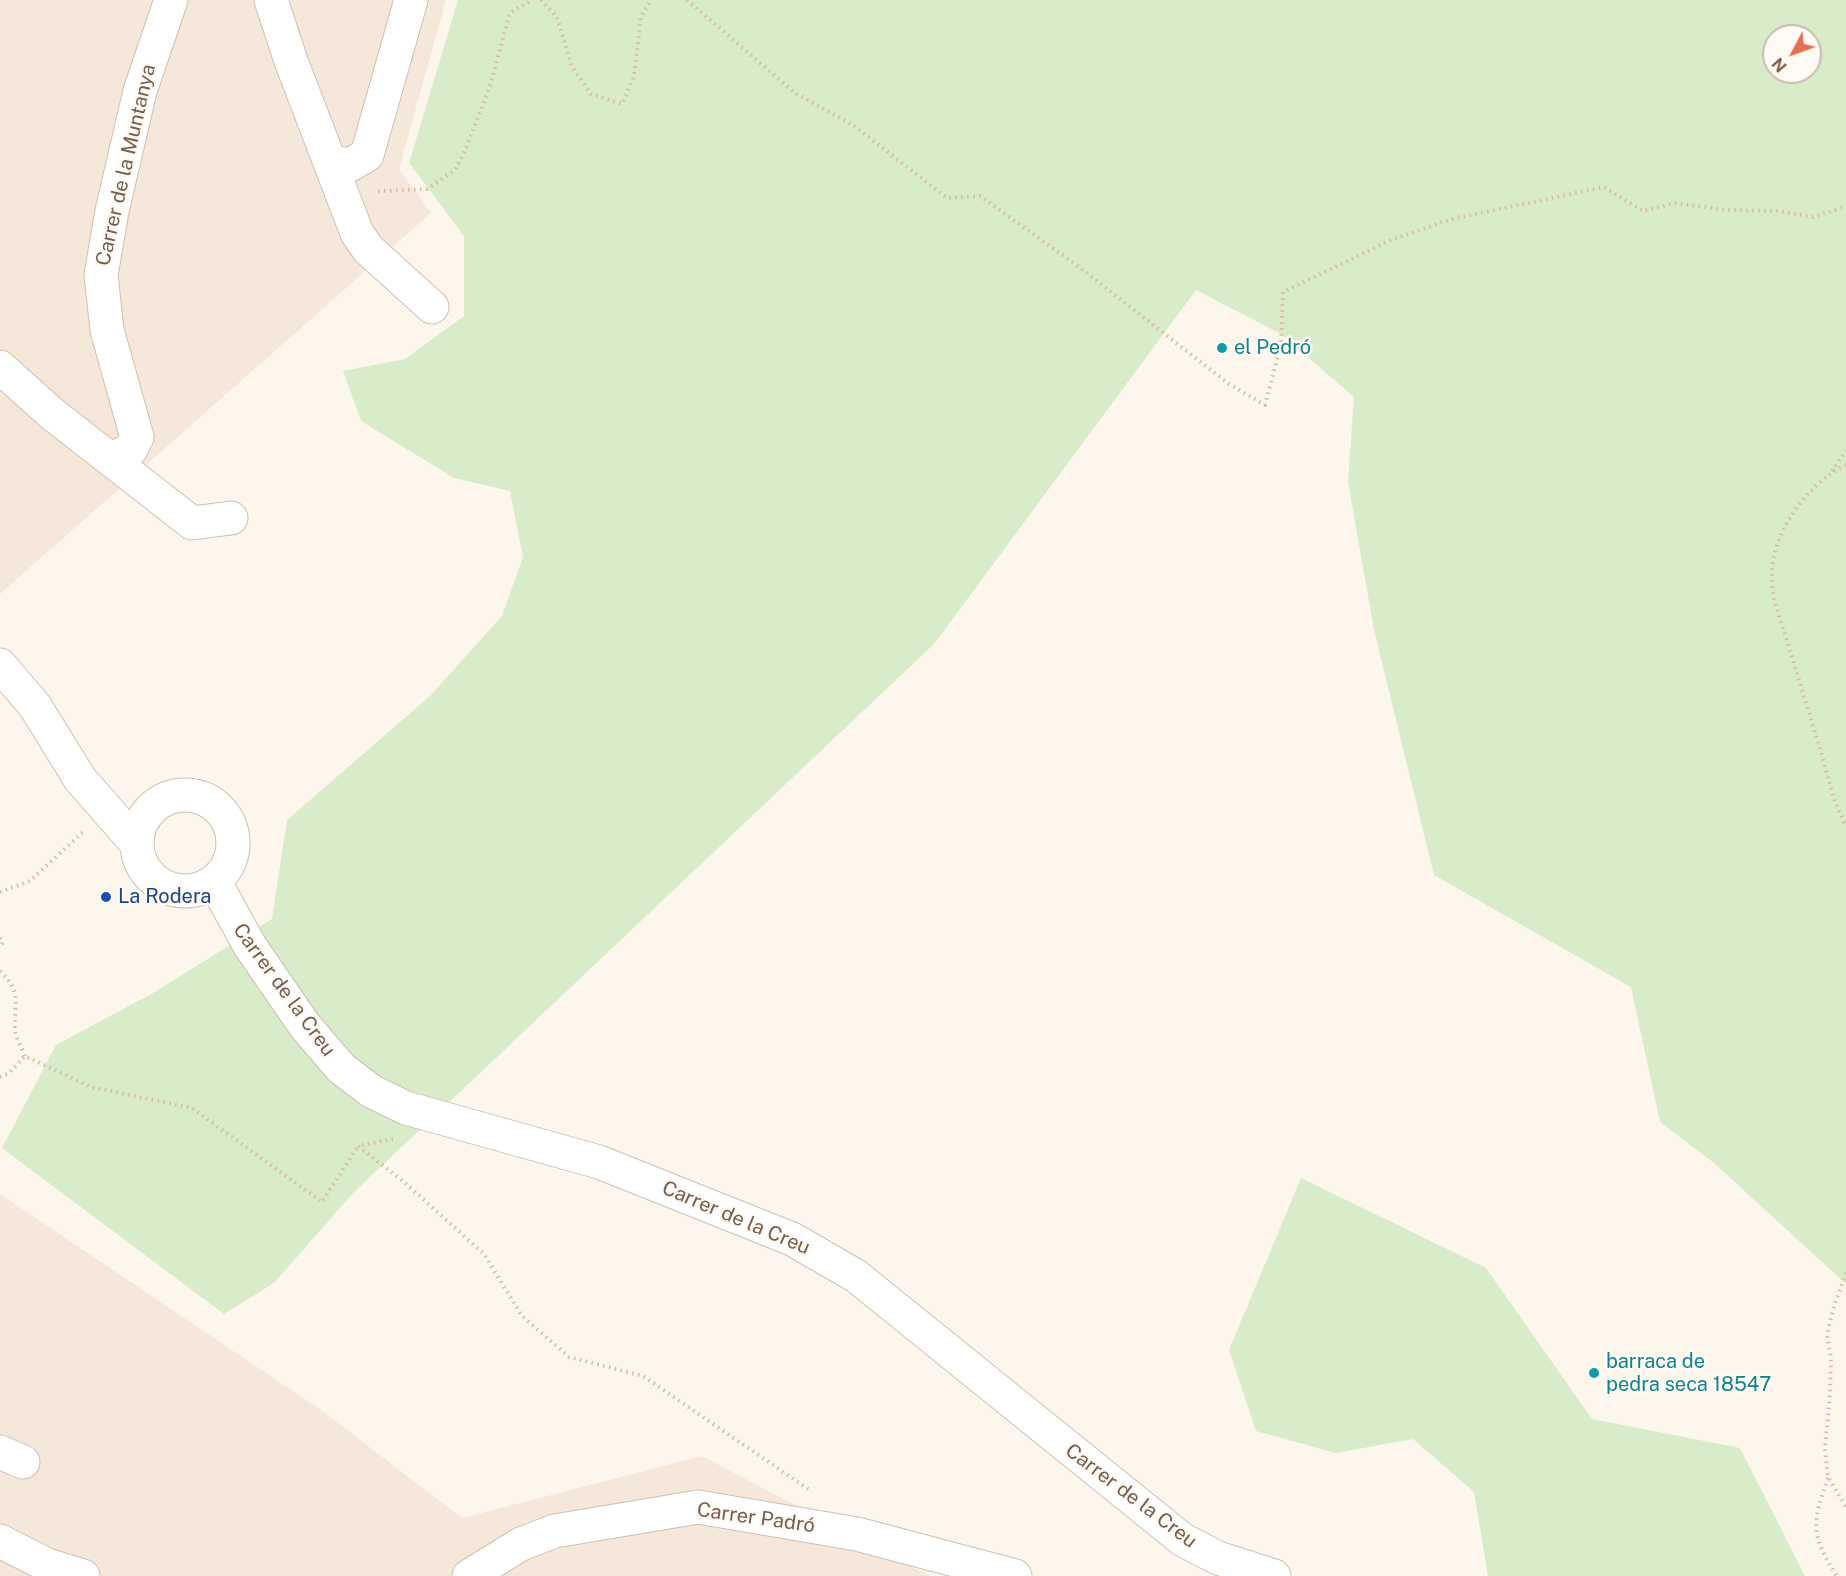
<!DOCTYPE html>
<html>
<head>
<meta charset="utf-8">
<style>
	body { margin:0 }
	#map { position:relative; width:1846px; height:1576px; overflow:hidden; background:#fdf6ec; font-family:"Public Sans",sans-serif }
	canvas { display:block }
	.north { position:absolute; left:1762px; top:24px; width:60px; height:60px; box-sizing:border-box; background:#fffaf3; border:2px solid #cabbb1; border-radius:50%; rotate:229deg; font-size:16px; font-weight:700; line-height:24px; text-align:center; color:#7a5c4d }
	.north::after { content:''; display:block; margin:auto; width:21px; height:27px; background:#e76f51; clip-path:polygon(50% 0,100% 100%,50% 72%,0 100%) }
</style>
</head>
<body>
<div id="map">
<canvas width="1846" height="1576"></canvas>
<div class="north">N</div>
</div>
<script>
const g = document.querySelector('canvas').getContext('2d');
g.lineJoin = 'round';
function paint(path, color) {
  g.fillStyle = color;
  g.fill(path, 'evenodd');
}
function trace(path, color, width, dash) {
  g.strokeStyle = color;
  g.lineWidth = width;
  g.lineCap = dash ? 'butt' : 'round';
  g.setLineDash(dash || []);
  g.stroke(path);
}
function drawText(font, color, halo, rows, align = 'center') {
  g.font = font + ' "Public Sans",sans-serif';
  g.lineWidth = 5;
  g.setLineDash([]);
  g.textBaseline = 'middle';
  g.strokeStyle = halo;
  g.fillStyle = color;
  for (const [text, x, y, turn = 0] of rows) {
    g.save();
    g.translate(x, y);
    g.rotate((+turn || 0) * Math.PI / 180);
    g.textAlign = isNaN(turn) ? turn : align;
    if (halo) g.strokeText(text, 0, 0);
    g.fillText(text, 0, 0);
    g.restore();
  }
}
const residential = new Path2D(`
	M0 0H446L399 169 431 213 0 594Z
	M0 1194 321 1410 462 1518 702 1456 930 1576H0Z`);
const green = new Path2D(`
	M458 0H1846V1284L1714 1163 1660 1122 1631 987 1434 875 1374 630 1348 482 1354 397 1281 334 1196 290 934 644 354 1192 274 1283 224 1314 2 1148 56 1045 153 993 272 919 287 820 430 696 502 616 523 557 510 491 454 478 361 421 343 371 405 359 464 316V236L409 163ZM1774 36H1810V72H1774Z
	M1301 1178 1486 1268 1592 1419 1740 1448 1805 1576H1488L1474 1492 1413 1439 1336 1453 1256 1431 1229 1350Z`);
const path = new Path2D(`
	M541 0 557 17 572 67 591 94 622 104 634 76 641 16 651 0
	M687 0 795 93 853 125 947 198 980 196 1075 264 1229 384 1265 405 1281 344 1283 292 1391 240 1452 219 1604 187 1643 211 1675 203 1726 210 1778 211 1813 217 1841 208 1846 209
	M378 191 427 189 455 170 465 151 490 86 510 13 532 0
	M1846 465C1806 484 1768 537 1772 583 1774 607 1785 631 1791 654 1806 702 1821 751 1834 799L1846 827
	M1832 471 1846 451
	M0 892 30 881 83 832
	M0 938 3 942 0 948
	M0 971C22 992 14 1002 15 1029 15 1037 22 1048 25 1056
	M0 1077 9 1073 25 1056 91 1087 192 1108 322 1202 358 1146
	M393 1139 358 1146 404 1182 484 1254 522 1316 569 1357 643 1376 811 1491
	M1846 1273 1833 1309 1827 1335 1831 1359 1830 1394 1825 1449 1828 1477 1846 1507
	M1828 1478C1812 1523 1810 1535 1837 1576`);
const minor = new Path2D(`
	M271 0 291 61 357 233 368 249 432 307
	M330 160 348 166 367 155 411 0
	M0 367 51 413 192 523 231 518
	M112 459 131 449 137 437 107 330 101 275 112 211 140 91 171 0
	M0 665 35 706 80 779 137 844
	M137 843a48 48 0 1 1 96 0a48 48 0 1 1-96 0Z
	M214 881 250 946 305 1026 341 1068 371 1091 406 1108 599 1162 792 1239 856 1276 1183 1540 1218 1558 1274 1576
	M0 1452 23 1462
	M0 1541 47 1565 83 1576
	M469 1576 521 1544 555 1531 698 1507 857 1534 1015 1576`);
const markers = [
	[1222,348,6,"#0f9aa8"],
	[106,897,6,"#1a4fb4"],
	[1594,1373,6,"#0f9aa8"]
];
const streetNames = [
	["Carrer de la Muntanya",126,165,-77],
	["Carrer de la Creu",284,990,54],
	["Carrer de la Creu",736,1218,23],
	["Carrer de la Creu",1131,1496,37],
	["Carrer Padró",756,1518,8]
];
const cultureNames = [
	["el Pedró",1234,348],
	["barraca de",1606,1362],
	["pedra seca 18547",1606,1385]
];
const transitNames = [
	["La Rodera",118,897]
];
paint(residential, '#f5e8da');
paint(green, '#d8ecc9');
trace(minor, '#d1beb0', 35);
trace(path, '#d9b8a5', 4, [1.5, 4.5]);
trace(minor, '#fff', 33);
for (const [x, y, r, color] of markers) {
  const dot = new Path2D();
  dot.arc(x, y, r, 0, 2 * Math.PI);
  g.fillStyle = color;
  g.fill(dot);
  trace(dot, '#fffaf3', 2);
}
drawText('20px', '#7a5c4d', '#fffaf3', streetNames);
drawText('20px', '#0d838f', '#fffaf3', cultureNames, 'left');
drawText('20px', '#164399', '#fffaf3', transitNames, 'left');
</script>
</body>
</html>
